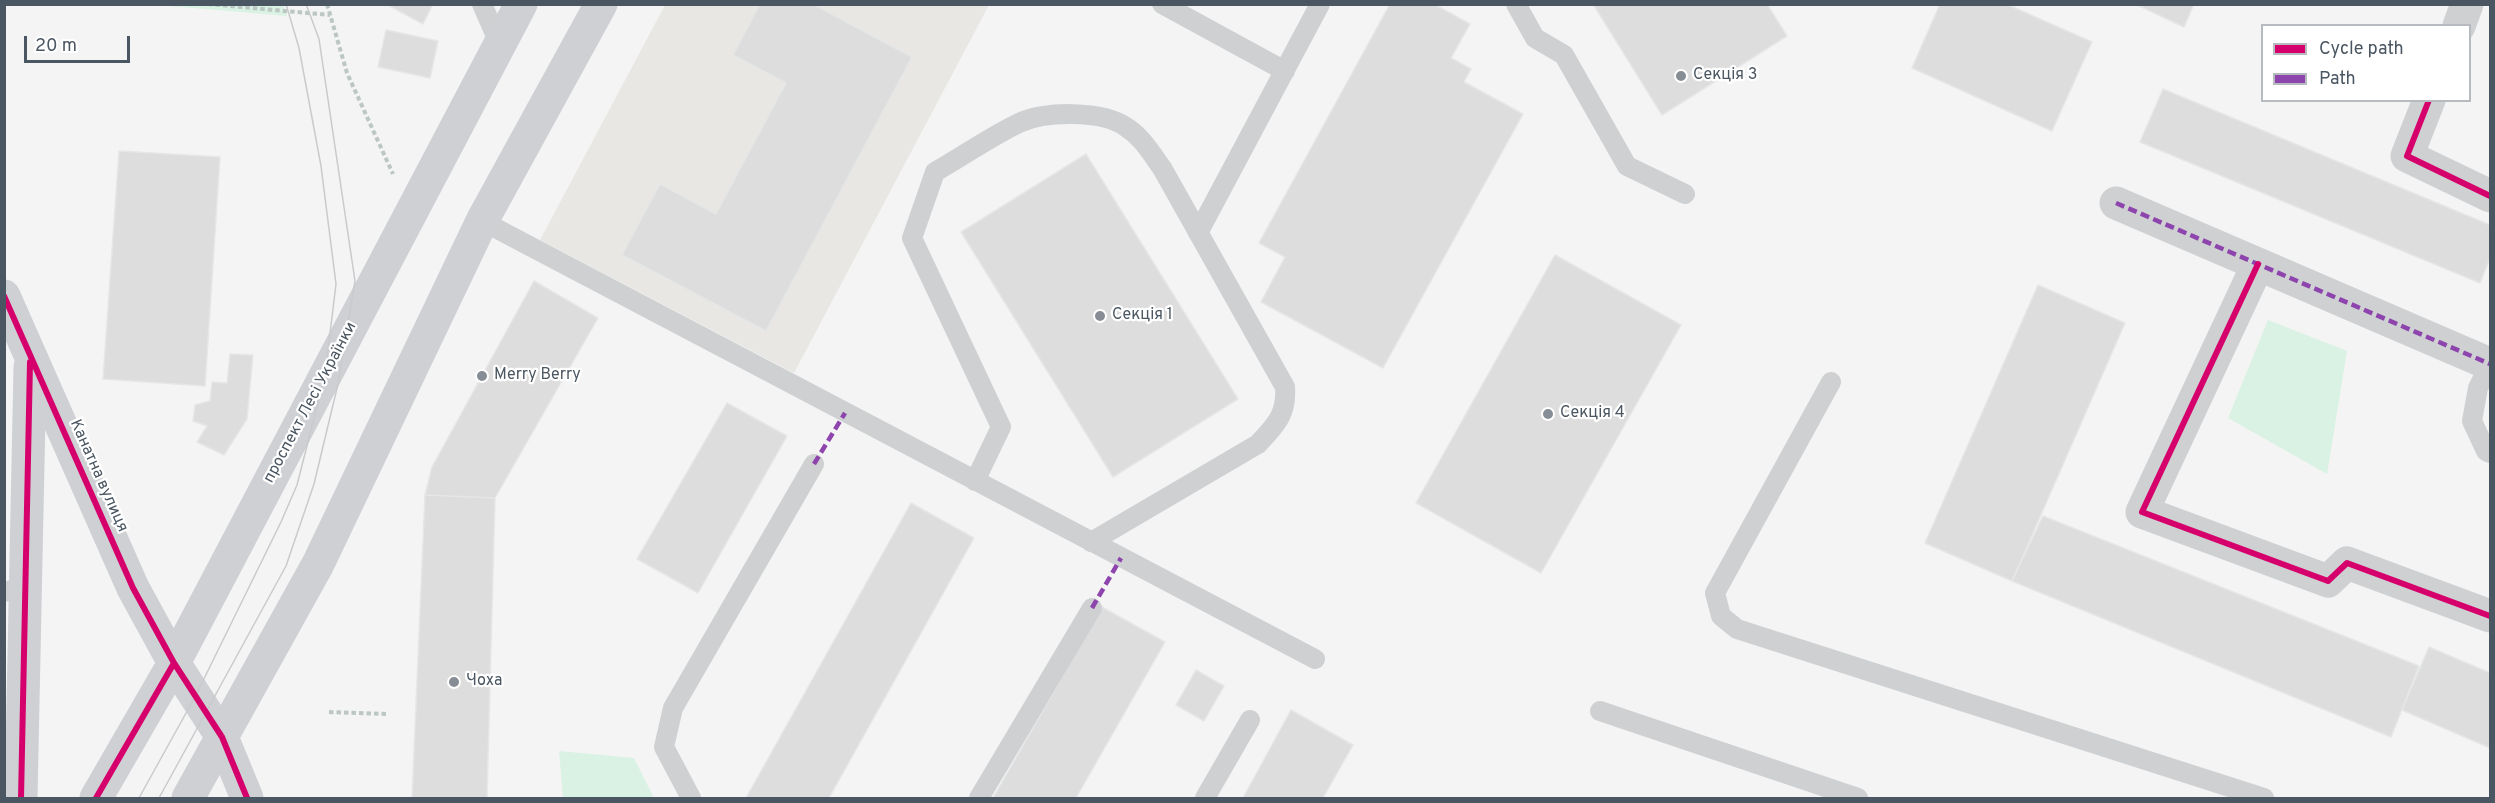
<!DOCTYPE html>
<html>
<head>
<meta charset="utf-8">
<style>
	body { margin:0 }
	#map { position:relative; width:2495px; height:803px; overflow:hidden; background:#f4f4f4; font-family:Overpass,sans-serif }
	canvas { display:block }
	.frame { position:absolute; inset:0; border:6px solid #4a5661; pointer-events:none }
	.legend { position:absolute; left:2261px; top:24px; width:210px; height:78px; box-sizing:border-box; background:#fff; border:2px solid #b7bbc0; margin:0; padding:8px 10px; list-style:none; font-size:18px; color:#4a5661 }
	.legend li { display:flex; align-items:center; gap:12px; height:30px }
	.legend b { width:30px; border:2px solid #b7bbc0 }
	.scale { position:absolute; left:24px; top:36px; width:106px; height:27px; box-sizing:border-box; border:3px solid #4a5661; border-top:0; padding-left:8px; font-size:18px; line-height:21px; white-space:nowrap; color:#4a5661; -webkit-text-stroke:4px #fff; paint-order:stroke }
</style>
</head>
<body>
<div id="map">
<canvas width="2495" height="803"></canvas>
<div class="frame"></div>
<ul class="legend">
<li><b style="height:8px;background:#d6006c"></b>Cycle path</li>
<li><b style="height:8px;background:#8e44ad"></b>Path</li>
</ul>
<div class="scale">20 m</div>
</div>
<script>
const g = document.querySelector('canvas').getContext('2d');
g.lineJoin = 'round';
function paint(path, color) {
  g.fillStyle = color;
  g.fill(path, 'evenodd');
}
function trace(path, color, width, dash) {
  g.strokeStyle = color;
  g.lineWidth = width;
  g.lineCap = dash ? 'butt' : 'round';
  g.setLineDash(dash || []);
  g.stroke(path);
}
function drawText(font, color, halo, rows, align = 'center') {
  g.font = font + ' Overpass,sans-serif';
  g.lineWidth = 4.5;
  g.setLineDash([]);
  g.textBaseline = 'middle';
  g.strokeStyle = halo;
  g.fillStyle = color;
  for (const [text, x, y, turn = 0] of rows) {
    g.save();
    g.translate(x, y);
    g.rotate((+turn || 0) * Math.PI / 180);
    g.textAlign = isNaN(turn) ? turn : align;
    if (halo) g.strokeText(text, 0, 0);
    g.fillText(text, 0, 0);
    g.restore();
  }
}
const commercial = new Path2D(`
	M665 5H989L794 373 540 240Z`);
const green = new Path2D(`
	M158 5H283L287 16Z
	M2268 320 2347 351 2327 474 2228 418Z
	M559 751 634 758 654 798H563Z`);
const building = new Path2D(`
	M386 4H433L423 24Z
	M760 4H813L912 57 766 331 622 255 660 184 716 214 786 83 733 55Z
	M1390 4H1434L1470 24 1451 58 1471 69 1464 82 1523 114 1383 368 1261 302 1285 257 1259 243Z
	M1593 4H1767L1787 36 1662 115Z
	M1940 4H2006L2092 42 2052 131 1912 68Z
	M2135 4H2194L2184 27Z
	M386 30 438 41 430 78 378 67Z
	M2163 89 2490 225V258L2480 283 2140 142Z
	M119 151 220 157 205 386 103 379Z
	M1086 154 1238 399 1113 477 961 232Z
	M1555 255 1681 325 1541 573 1416 503Z
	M534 281 598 318 495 498 425 495 432 467Z
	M2038 285 2125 323 2012 581 1925 543Z
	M230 354 253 355 247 419 224 455 197 442 207 426 193 421 195 405 210 401 212 382 227 383Z
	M727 403 787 436 698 593 637 559Z
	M425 495 495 498 487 798H412Z
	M911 503 974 538 829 798H746Z
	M2043 516 2419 666 2391 737 2012 581Z
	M1102 607 1165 642 1076 798H993Z
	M2429 647 2490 673V748L2402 710Z
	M1196 670 1224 686 1204 721 1176 705Z
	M1291 710 1353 745 1323 798H1243Z`);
const path = new Path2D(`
	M208 4 330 15
	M327 4 347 73 393 174
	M329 712 387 714`);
const service = new Path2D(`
	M482 4 499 43
	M1162 4 1285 71
	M1516 4 1535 38 1564 55 1627 166 1685 194
	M482 221 1315 659
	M1198 233 1320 4
	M2490 364 2478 388 2472 421 2486 451 2490 453
	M1831 382 1715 593 1721 616 1737 629 2264 798
	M975 481 1001 427 912 238 935 172C963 156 990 137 1019 123 1045 111 1102 110 1126 127 1142 137 1151 153 1162 168L1285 387C1287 414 1276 425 1258 444L1091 542
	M4 592 25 587
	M1600 711 1858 798
	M691 798 664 747 673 708 814 464
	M979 798 1092 608
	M1205 798 1250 720`);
const minor = new Path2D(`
	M2459 26 2467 4
	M2429 100 2407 156 2490 196
	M2116 203 2490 364
	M2258 264 2142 512 2328 581 2347 563 2490 616`);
const secondary = new Path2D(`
	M4 296 133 588 174 663 222 737 247 798
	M21 798 30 367
	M96 798 174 663 521 4
	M188 798 318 564 482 221 601 4`);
const tram = new Path2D(`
	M139 798 196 695 281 522 297 485 325 375 336 284 321 166 299 48 286 4
	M159 798 286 566 314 484 338 384 355 281 319 39 306 4`);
const quiet = new Path2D(`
	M2116 203 2490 364
	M814 464 845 413
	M1092 608 1121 558`);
const cycleway = new Path2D(`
	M2429 100 2407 156 2490 196
	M2258 264 2142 512 2328 581 2347 563 2490 616
	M4 296 133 588 174 663 222 737 247 798
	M21 798 30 362
	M96 798 174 663`);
const markers = [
	[1681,76,6,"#868d94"],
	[1100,316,6,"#868d94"],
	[482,376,6,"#868d94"],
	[1548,414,6,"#868d94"],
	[454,682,6,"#868d94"]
];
const poiNames = [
	["Секція 3",1693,76],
	["Секція 1",1112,316],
	["Merry Berry",494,376],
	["Секція 4",1560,414],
	["Чоха",466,682]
];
const streetNames = [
	["проспект Лесі Українки",311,403,-62],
	["Канатна вулиця",98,476,66]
];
paint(commercial, '#e8e7e3');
paint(green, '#d9f2e3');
paint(building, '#ddddde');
trace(building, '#e5e6e7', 1.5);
trace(path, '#bcc7c4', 4, [4.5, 3]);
trace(service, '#ced0d2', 20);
trace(minor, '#ced0d2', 33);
trace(secondary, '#ced0d4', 33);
trace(tram, '#c9cacc', 1.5);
trace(quiet, '#8e44ad', 4.5, [9, 4.5]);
trace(cycleway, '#d6006c', 6);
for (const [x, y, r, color] of markers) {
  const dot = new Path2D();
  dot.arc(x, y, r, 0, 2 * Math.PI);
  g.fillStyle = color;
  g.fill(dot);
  trace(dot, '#fff', 2);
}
drawText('16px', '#4a5661', '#fff', poiNames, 'left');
drawText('16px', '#4a5661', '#fff', streetNames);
</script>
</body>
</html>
